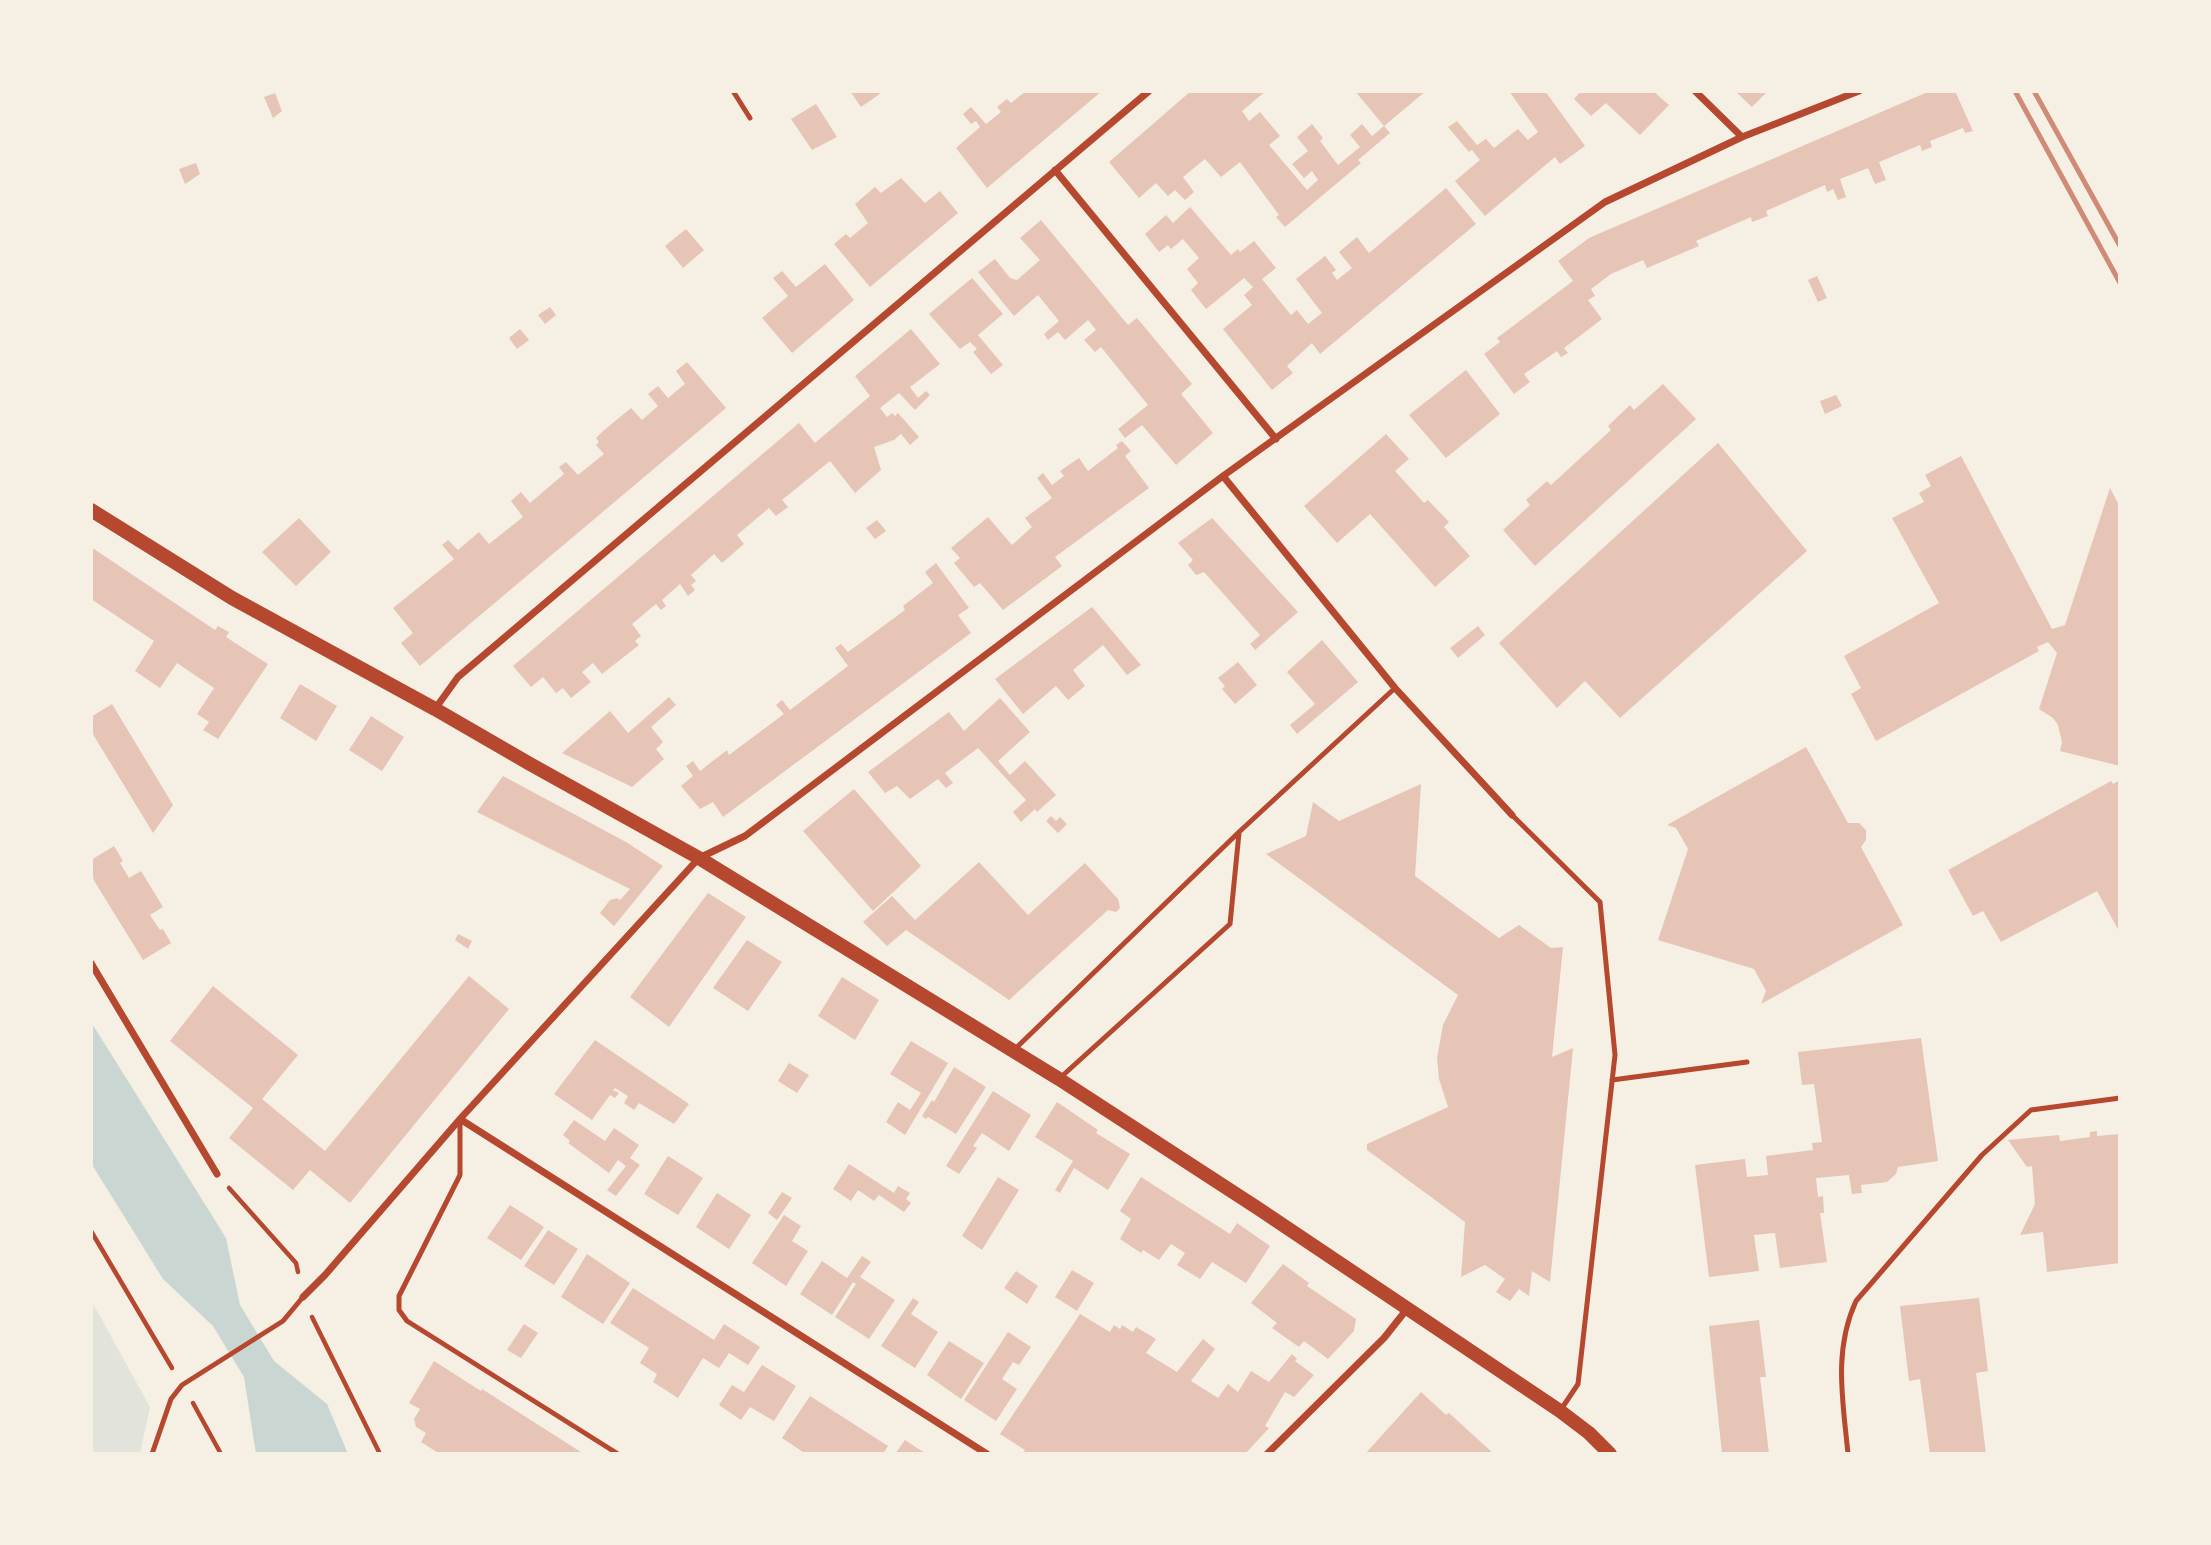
<!DOCTYPE html>
<html>
<head>
<meta charset="utf-8">
<style>
	body { margin:0 }
	#map { position:relative; width:2211px; height:1545px; overflow:hidden; background:#f6efe4; font-family:Manrope,sans-serif }
	canvas { display:block }
	.frame { position:absolute; inset:0; border:93px solid #f6efe4; pointer-events:none }
</style>
</head>
<body>
<div id="map">
<canvas width="2211" height="1545"></canvas>
<div class="frame"></div>
</div>
<script>
const g = document.querySelector('canvas').getContext('2d');
g.lineJoin = 'round';
function paint(path, color) {
  g.fillStyle = color;
  g.fill(path, 'evenodd');
}
function trace(path, color, width, dash) {
  g.strokeStyle = color;
  g.lineWidth = width;
  g.lineCap = dash ? 'butt' : 'round';
  g.setLineDash(dash || []);
  g.stroke(path);
}
const green = new Path2D(`
	M91 1300 150 1407 140 1454H91Z`);
const water = new Path2D(`
	M91 1022 226 1238 240 1305 274 1361 327 1404 348 1454H256L244 1377 213 1326 163 1279 91 1163Z`);
const building = new Path2D(`
	M850 91H884L861 107Z
	M1026 91H1102L987 188 956 148 980 127 976 121 971 124 963 114 971 107 986 124 1001 112 997 107 1007 99 1011 103Z
	M1191 91H1266L1242 111 1249 121 1260 112 1280 136 1269 145 1307 190 1318 180 1312 171 1304 178 1292 164 1308 151 1297 137 1312 124 1323 138 1320 141 1338 165 1360 147 1350 135 1362 124 1372 136 1384 126 1390 133 1358 160 1361 163 1285 227 1276 217 1279 215 1240 162 1221 177 1205 159 1183 177 1194 192 1185 200 1175 190 1168 196 1156 183 1139 198 1109 162Z
	M1355 91H1426L1384 126Z
	M1509 91H1545L1585 146 1560 164 1555 157 1485 216 1455 181 1480 160 1472 150 1469 152 1448 127 1457 121 1477 145 1486 139 1494 148 1518 129 1528 140 1538 132Z
	M1581 91H1653L1669 105 1640 135 1606 103 1591 116 1574 99Z
	M1735 91H1768L1752 107Z
	M1930 91H1955L1973 131 1965 133 1963 128 1930 141 1932 147 1922 151 1920 145 1879 162 1886 180 1875 184 1868 168 1840 179 1846 197 1838 200 1833 189 1827 192 1825 185 1766 211 1768 216 1752 222 1751 217 1696 241 1699 246 1647 268 1643 260 1611 274 1591 289 1595 296 1588 300 1602 319 1564 348 1568 353 1561 357 1557 351 1524 374 1530 382 1514 394 1484 354 1500 342 1497 338 1573 281 1558 261 1589 238Z
	M275 93 282 111 273 118 264 97Z
	M816 104 837 137 812 150 791 119Z
	M196 163 200 174 185 184 179 169Z
	M901 178 925 203 940 191 958 213 870 287 834 244 846 234 850 238 868 223 855 204 875 187 881 193Z
	M1446 188 1476 224 1320 354 1312 343 1287 366 1293 373 1272 390 1223 329 1252 305 1244 295 1253 287 1244 278 1206 309 1191 290 1198 283 1187 269 1199 258 1183 239 1171 249 1168 245 1159 252 1145 234 1166 215 1173 223 1190 207 1231 255 1238 249 1240 252 1254 241 1276 268 1262 279 1291 315 1297 310 1308 324 1322 313 1296 279 1325 256 1336 270 1332 273 1337 280 1352 268 1339 252 1357 237 1369 253Z
	M1041 220 1128 325 1137 318 1192 384 1181 394 1213 433 1176 465 1142 425 1125 438 1118 429 1148 405 1101 347 1095 352 1084 340 1096 330 1088 320 1065 340 1058 332 1048 340 1044 334 1059 321 1038 295 1014 316 978 272 995 259 1010 278 1017 280 1040 260 1020 238Z
	M686 229 704 250 683 268 665 246Z
	M825 264 854 300 792 353 762 318 788 296 773 278 782 271 796 287Z
	M1817 276 1827 298 1818 302 1808 280Z
	M972 278 1003 314 978 335 1003 365 991 374 973 352 977 349 970 342 960 349 929 314Z
	M550 307 556 315 545 324 538 315Z
	M520 329 529 340 517 349 509 338Z
	M911 329 940 364 910 387 918 398 926 391 930 395 915 410 899 393 880 408 887 417 892 413 895 416 898 413 919 437 910 445 901 434 894 440 874 447 881 470 855 493 830 461 782 500 788 507 776 516 769 508 737 535 744 544 722 563 714 554 691 575 696 581 691 585 695 590 688 596 680 584 662 600 666 606 661 610 656 604 632 624 641 636 635 641 639 645 602 674 593 663 582 672 591 682 571 698 563 688 556 693 543 677 531 687 513 666 799 423 815 443 870 396 855 376Z
	M687 362 726 408 420 666 401 643 413 633 393 608 454 559 442 545 448 540 458 550 479 532 489 544 523 517 511 501 521 492 530 503 564 474 559 467 566 462 578 475 604 454 596 445 599 442 596 438 603 431 631 408 642 420 658 406 648 394 658 386 668 398 685 384 676 371Z
	M1466 370 1500 414 1446 458 1409 415Z
	M1663 384 1696 419 1535 566 1503 530 1530 505 1526 500 1547 481 1551 485 1611 430 1608 426 1630 405 1634 410Z
	M1836 395 1842 406 1825 414 1820 401Z
	M1386 434 1409 459 1395 471 1424 503 1428 500 1449 522 1444 527 1470 556 1435 587 1370 514 1337 543 1304 506Z
	M1122 441 1131 451 1125 456 1149 488 1055 557 1062 566 1003 610 980 583 974 587 954 563 960 558 951 548 988 517 1012 545 1032 527 1025 518 1052 498 1037 478 1043 473 1052 485 1064 476 1060 471 1079 458 1088 471 1118 448 1116 445Z
	M1718 443 1807 551 1620 718 1585 681 1557 708 1499 643Z
	M1961 456 2052 629 2065 625 2110 488 2120 507V766L2060 751 2062 742 2058 725 2053 718 2039 709 2057 653 2048 642 2037 647 2039 651 1876 741 1851 694 1861 688 1844 656 1939 603 1892 518 1924 502 1919 493 1931 486 1925 475Z
	M299 518 331 552 296 586 262 552Z
	M1212 518 1298 612 1255 650 1250 644 1260 635 1204 572 1196 575 1188 565 1193 560 1178 543Z
	M877 520 886 531 875 539 866 528Z
	M91 547 215 630 218 626 229 632 226 637 268 664 218 739 203 730 209 722 197 714 214 688 177 663 160 688 135 671 154 641 91 599Z
	M936 563 969 608 958 615 971 633 723 817 713 802 700 809 681 786 693 776 686 766 693 761 700 771 727 750 729 755 784 714 776 705 782 700 790 710 848 666 835 648 841 644 848 652 905 610 903 606 933 583 925 572Z
	M1092 607 1141 665 1127 675 1103 645 1073 670 1085 686 1068 700 1056 686 1023 714 995 679Z
	M1478 626 1485 635 1458 658 1450 648Z
	M1322 640 1358 682 1297 734 1290 725 1315 704 1287 672Z
	M1238 662 1257 685 1235 704 1222 689 1225 686 1218 678Z
	M300 684 337 706 316 741 280 718Z
	M669 697 676 705 651 727 663 742 656 749 664 759 632 787 562 753 610 711 628 733Z
	M1000 698 1030 732 998 761 1010 775 1025 761 1056 795 1037 812 1035 809 1021 822 1013 812 1026 800 978 748 945 773 953 783 946 788 938 779 910 799 897 786 885 793 868 772 949 712 964 731Z
	M112 704 173 805 153 833 91 731V717Z
	M371 716 404 737 382 771 349 750Z
	M1806 747 1848 823H1859L1866 830V840L1861 847 1903 925 1761 1004 1766 991 1754 969 1658 940 1688 849 1676 828 1667 825Z
	M503 776 626 842 663 866 614 926 600 913 610 900 617 898 620 900 630 889 477 812Z
	M2120 780V933L2097 891 2001 942 1983 911 1973 916 1948 870 2111 781 2113 784Z
	M1421 784 1415 876 1499 938 1519 925 1551 948 1563 947 1552 1057 1573 1048 1550 1282 1532 1271 1529 1296 1519 1289 1510 1301 1496 1292 1505 1279 1485 1265 1461 1277 1465 1222 1367 1150V1144L1448 1107 1439 1079 1437 1058 1443 1025 1458 995 1266 854 1306 836 1313 802 1339 821Z
	M854 789 921 866 873 911 803 831Z
	M1051 816 1056 821 1060 817 1067 824 1058 833 1046 821Z
	M114 846 123 861 120 863 129 878 141 871 163 907 150 915 160 930 163 929 171 943 143 960 93 879 94 878 91 872V860Z
	M979 862 1028 915 1085 863 1118 899 1120 908 1116 912 1108 910 1009 1000 906 930 887 946 863 922 892 896 915 920Z
	M708 893 746 917 669 1027 630 997Z
	M458 934 472 941 468 949 455 940Z
	M747 940 782 962 748 1011 713 988Z
	M469 976 509 1009 350 1203 310 1170 293 1190 229 1138 253 1108 170 1041 213 986 298 1055 262 1099 325 1151Z
	M842 977 879 1000 855 1040 818 1016Z
	M1921 1038 1938 1161 1898 1167 1896 1174 1887 1182 1861 1185 1862 1193 1852 1194 1849 1175 1816 1178 1818 1197 1823 1196 1824 1213H1820L1827 1262 1780 1268 1775 1233 1754 1235 1759 1271 1709 1277 1695 1165 1745 1159 1747 1177 1768 1175 1766 1156 1813 1150 1812 1143 1822 1142 1814 1084 1802 1085 1798 1052Z
	M595 1040 689 1104 674 1124 639 1103 634 1110 624 1103 628 1096 615 1088 613 1090 619 1093 615 1098 610 1095 592 1120 554 1094Z
	M911 1041 948 1063 905 1135 886 1122 898 1102 910 1110 921 1093 890 1074Z
	M789 1063 809 1075 797 1093 778 1081Z
	M954 1067 986 1087 956 1134 928 1117 926 1119 922 1116 932 1100 934 1102Z
	M993 1091 1031 1115 1009 1151 982 1133 973 1146 977 1148 959 1174 946 1166Z
	M1057 1102 1098 1130 1096 1133 1130 1154 1108 1190 1074 1168 1060 1193 1055 1190 1073 1161 1035 1137Z
	M574 1120 605 1141 614 1128 639 1145 630 1158 640 1165 616 1196 607 1190 626 1166 618 1160 609 1173 568 1143 570 1141 563 1135Z
	M2097 1131V1136L2120 1134V1263L2047 1272 2043 1232 2020 1235 2035 1204 2032 1166 2027 1167 2008 1140 2059 1135 2060 1141 2090 1137V1132Z
	M668 1156 703 1178 678 1215 644 1194Z
	M849 1164 894 1193 898 1186 910 1193 906 1199 911 1203 904 1212 879 1195 874 1201 858 1190 851 1201 833 1189Z
	M998 1177 1019 1190 982 1250 962 1236Z
	M1141 1177 1230 1234 1237 1223 1270 1246 1246 1283 1212 1262 1200 1279 1177 1265 1185 1253 1171 1244 1159 1260 1143 1250 1141 1253 1120 1239 1131 1219 1120 1211Z
	M782 1192 792 1198 777 1220 768 1213Z
	M717 1193 751 1215 729 1249 696 1227Z
	M510 1205 544 1227 521 1260 487 1238Z
	M784 1215 801 1226 792 1241 808 1251 786 1286 752 1263Z
	M548 1230 578 1249 554 1285 524 1266Z
	M587 1254 630 1283 603 1324 561 1297Z
	M862 1256 871 1262 860 1277 895 1300 869 1339 835 1317 856 1284 853 1282 832 1315 800 1294 822 1261 847 1278Z
	M1283 1264 1309 1283 1307 1286 1356 1319 1354 1331 1328 1359 1304 1341 1299 1347 1272 1328 1277 1323 1251 1303Z
	M1072 1270 1094 1283 1077 1311 1055 1297Z
	M1016 1271 1038 1286 1027 1304 1004 1288Z
	M633 1288 714 1340 724 1324 760 1347 748 1365 729 1353 719 1368 703 1358 678 1398 653 1382 657 1374 640 1363 649 1348 610 1323Z
	M913 1298 919 1302 911 1314 938 1332 915 1368 881 1346Z
	M1979 1298 1988 1371 1976 1373 1986 1454H1930L1920 1379 1909 1381 1900 1306Z
	M1080 1314 1110 1332 1114 1325 1120 1329 1122 1325 1133 1332 1136 1327 1156 1339 1146 1353 1177 1372 1203 1339 1215 1349 1191 1381 1218 1398 1228 1384 1238 1392 1251 1371 1269 1382 1292 1354 1297 1359 1295 1361 1314 1375 1294 1397 1285 1392 1265 1426 1269 1428 1245 1454H1022L1025 1450 1000 1434Z
	M1759 1320 1766 1377H1760L1769 1454H1722L1709 1326Z
	M524 1324 538 1333 521 1358 507 1350Z
	M1008 1332 1031 1347 1019 1365 1013 1362 1002 1379 1017 1389 996 1421 964 1400Z
	M949 1341 984 1363 961 1399 927 1375Z
	M434 1361 481 1391 482 1389 584 1454H440L421 1442 426 1433 416 1427 414 1419 420 1409 409 1403Z
	M762 1365 796 1386 774 1421 750 1407 741 1420 719 1405 732 1385 744 1392Z
	M1421 1392 1446 1415 1449 1413 1494 1454H1365Z
	M810 1396 888 1446 883 1454H806L782 1438Z
	M905 1440 917 1448 927 1454H895Z`);
const path = new Path2D(`
	M229 1188 296 1263 298 1272
	M91 1231 172 1368
	M312 1317 380 1454
	M193 1403 221 1454`);
const service = new Path2D(`
	M733 91 750 118
	M1512 815 1600 902 1615 1055 1578 1384 1560 1411
	M1015 1049 1239 832 1395 688
	M1061 1077 1230 924 1239 833
	M1612 1080 1747 1062
	M460 1119V1175L399 1296V1310L407 1321 618 1454
	M152 1454 171 1399 182 1385 283 1321 303 1297
	M1848 1454C1843 1401 1833 1351 1856 1301L1982 1155 2031 1110 2120 1098`);
const minor = new Path2D(`
	M1695 91 1742 137
	M1055 170 1276 439
	M1223 476 1395 688 1512 815
	M435 709 458 677 1149 91
	M91 963 217 1174
	M460 1119 987 1454
	M303 1297 325 1275 460 1119 699 858 745 836 1223 476 1605 202 1742 137 1859 91
	M1267 1454 1384 1338 1407 1309`);
const secondary = new Path2D(`
	M91 510 232 598 435 709 530 764 699 858 1059 1079 1259 1209 1560 1411 1589 1433 1610 1454`);
const rail = new Path2D(`
	M2015 91 2120 283
	M2034 91 2120 246`);
paint(green, '#e2e4dc');
paint(water, '#c9d6d2');
paint(building, '#e6c5b7');
trace(path, '#b5482f', 4.5);
trace(service, '#b5482f', 5);
trace(minor, '#b5482f', 7);
trace(secondary, '#b5482f', 14);
trace(rail, '#cf8b77', 5);
</script>
</body>
</html>
